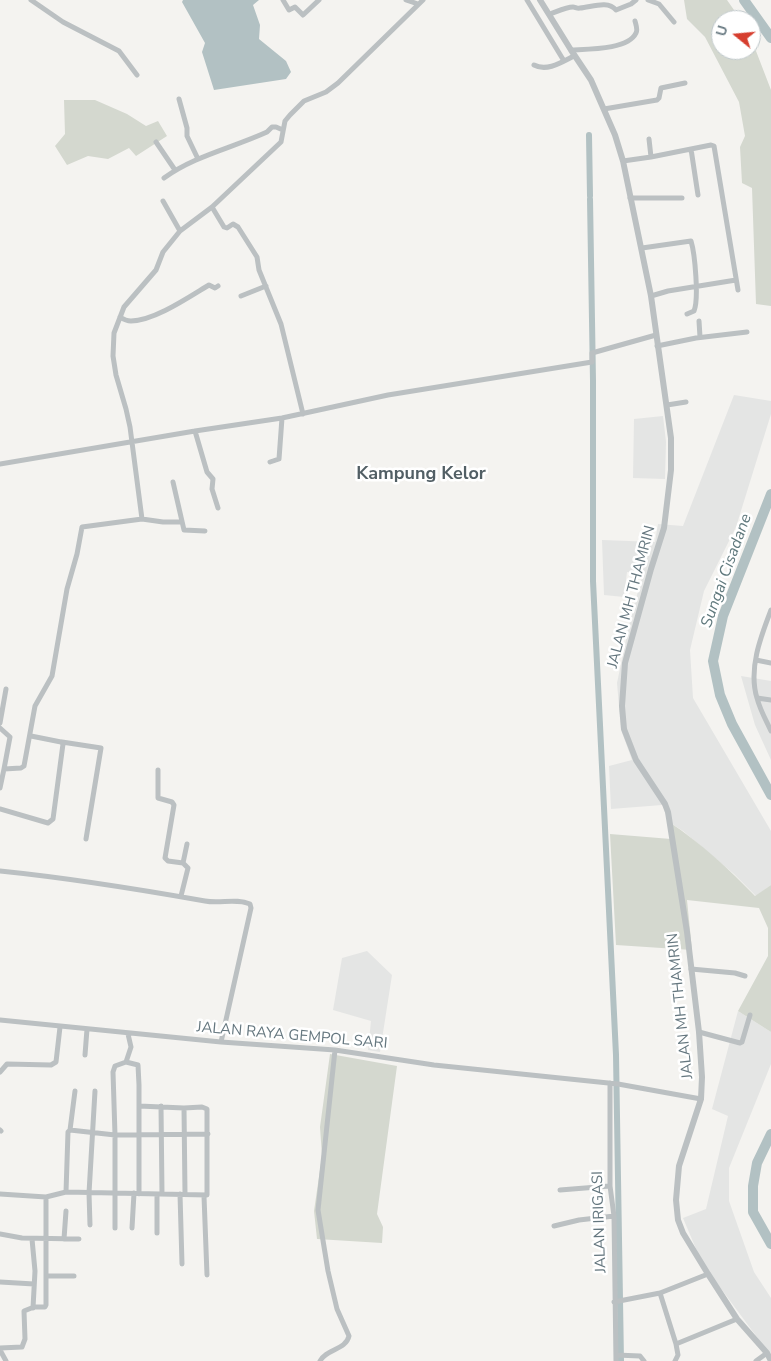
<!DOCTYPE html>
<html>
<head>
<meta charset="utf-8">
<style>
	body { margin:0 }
	#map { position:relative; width:771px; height:1361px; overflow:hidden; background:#f4f3f0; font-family:"Nunito Sans",sans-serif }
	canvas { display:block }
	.north { position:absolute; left:711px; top:10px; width:50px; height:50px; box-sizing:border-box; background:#fff; border:1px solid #c1c9cc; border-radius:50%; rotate:287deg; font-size:14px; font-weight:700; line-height:20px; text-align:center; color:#65777f }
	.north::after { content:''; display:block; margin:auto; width:18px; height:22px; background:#d63e2e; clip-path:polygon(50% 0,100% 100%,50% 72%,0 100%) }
</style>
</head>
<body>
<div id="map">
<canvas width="771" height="1361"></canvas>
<div class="north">U</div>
</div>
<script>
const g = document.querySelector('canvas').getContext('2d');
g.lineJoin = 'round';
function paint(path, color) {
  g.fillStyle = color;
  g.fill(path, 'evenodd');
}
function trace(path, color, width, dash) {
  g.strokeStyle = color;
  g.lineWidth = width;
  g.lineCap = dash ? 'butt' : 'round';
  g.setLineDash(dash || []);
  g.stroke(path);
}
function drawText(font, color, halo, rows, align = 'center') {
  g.font = font + ' "Nunito Sans",sans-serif';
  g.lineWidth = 5;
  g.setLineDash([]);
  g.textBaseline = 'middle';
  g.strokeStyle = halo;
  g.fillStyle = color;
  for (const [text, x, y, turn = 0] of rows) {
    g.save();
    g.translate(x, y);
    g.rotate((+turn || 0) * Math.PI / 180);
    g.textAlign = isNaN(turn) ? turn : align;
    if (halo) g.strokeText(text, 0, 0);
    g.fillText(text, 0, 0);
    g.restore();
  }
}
const built = new Path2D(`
	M734 395 771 401V414L736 527 704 591 690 650 693 698 771 831V885L756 896 734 874 683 831 669 822 662 805 611 809 609 766 632 760 621 730 617 683 631 616 643 574 627 572 624 597 604 595 602 540 655 542 658 524 683 526Z
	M663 416 666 442 665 479 633 478 634 419Z
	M741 676 771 681V760L755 725Z
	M367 951 392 975 380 1052 368 1050 371 1021 333 1010 342 958Z
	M738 1011 771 1032V1064L729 1168V1201L754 1272 771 1298V1356L702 1263 683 1218 706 1209 728 1116 712 1109Z`);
const green = new Path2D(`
	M684 0H727L741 20H721V50H751V38L771 90V306L756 304 752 188 742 183 740 147 745 136 739 102 705 37 687 19Z
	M64 100H95L127 114 146 126 158 121 167 136 136 156 129 148 108 159 88 156 67 165 55 146 65 134Z
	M669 822C701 843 729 869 755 896L771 885V1032L738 1011 768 956V928L759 908 687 900 692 950 616 945 610 834 671 839Z
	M330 1054 397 1066 377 1214 383 1227 382 1243 317 1239 314 1211 322 1156 320 1127Z`);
const water = new Path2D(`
	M183 0H259L253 5 260 25 259 39 286 61 291 72 286 79 214 90 202 52 205 43 182 2Z`);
const canal = new Path2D(`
	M589 135 590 196
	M590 199 593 381V581L616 1055 621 1361`);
const river = new Path2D(`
	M744 0 771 38
	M771 494 723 616 713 661 720 695 732 724 771 795
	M771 1134 757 1163 753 1186V1212L771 1244`);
const minor = new Path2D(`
	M31 0 63 22 119 51 137 75
	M283 0 289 10 295 7 303 15 319 0
	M406 0 418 4
	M527 0 564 61
	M648 0 659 4 674 22
	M550 14C556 12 566 7 573 7 575 7 578 9 580 8 592 7 608 0 616 10L631 4 636 0
	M571 50C587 49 628 50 636 33 638 30 636 25 635 21
	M534 65C547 72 562 62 574 56
	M179 99 187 128V136L198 159
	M604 109 657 100 659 98 661 88 685 83
	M649 139 651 157
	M156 142 175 170
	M691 149 698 195
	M623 161 651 157 711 145 714 146 738 290
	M164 178C194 156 232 148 267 132L272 127H276L283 130
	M630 198H682
	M163 201 180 231
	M212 207 224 227 227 228 233 224 238 227 257 257 259 270 281 324 303 414
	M642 248 691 241C695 254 699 299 694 311L687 314
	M241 296 266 286
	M651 296 668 291 736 280
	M120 317C123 319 128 321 131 321 154 321 189 297 209 285L215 288 218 286
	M699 321 700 337
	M657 346 696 338 747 332
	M667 405 686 402
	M195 431 207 472 213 479 212 489 218 508
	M270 462 279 459 282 418
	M0 464 195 431 282 418 388 395 592 362V353L656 335
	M173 482 184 530 205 531
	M142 519 130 427 126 409 116 375 113 356 114 333 124 307 156 270 163 252 180 231 212 207 281 142 285 121 290 115 304 101 326 92 338 83 423 0
	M771 610C761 636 748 669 757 698 760 710 766 720 771 731
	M756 660 771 663
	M757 698 771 700
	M0 723 6 689
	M0 728 10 737 4 769
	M62 742 101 748 86 839
	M158 770V798L172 802 174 805 165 858 168 861 183 863
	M0 788 4 769 21 768 24 766 35 706 52 676 67 589 77 554 82 527 142 519 163 522H181
	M0 809 48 823 53 819 63 744 61 742 31 736
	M0 871C69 878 137 889 205 901 220 904 236 898 250 904L251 908 221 1042
	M181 896 188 868 183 863 187 844
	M691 969 735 973 745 976
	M0 1020 221 1042 335 1050 434 1065 618 1084 701 1099
	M699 1032 740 1043 742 1042 750 1015
	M85 1055 87 1029
	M126 1062 138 1065 139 1085V1194
	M0 1072 7 1064 51 1065 56 1062 60 1027
	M610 1083V1186L614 1216 616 1361
	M161 1106 162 1194
	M184 1108 185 1194
	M0 1130 1 1131
	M70 1130 115 1135 208 1134
	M560 1190 610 1186
	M66 1192 68 1132 70 1130 75 1091
	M0 1194 46 1197
	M180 1194 182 1264
	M204 1196 207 1275
	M90 1225 89 1193 95 1091
	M554 1226 579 1220 614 1216
	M115 1228V1135L113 1072 115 1066 126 1062 131 1047 128 1034
	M132 1228 134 1193
	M157 1233V1194
	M0 1234 22 1238 79 1239
	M32 1239 35 1271 33 1308
	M64 1239 66 1211
	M46 1276H74
	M0 1282 34 1284
	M660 1293 676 1344
	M614 1302 660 1293 708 1274
	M0 1348 22 1347 25 1339 24 1311 34 1307H45L46 1305V1197L66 1192 207 1195V1109L202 1107 184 1108 139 1106
	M0 1350 6 1361
	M616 1355 640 1356 644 1361
	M320 1361C326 1349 346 1350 349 1336L337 1309 328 1271 318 1210 335 1050
	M675 1361 678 1355 676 1344 737 1319
	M756 1361 767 1353`);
const tertiary = new Path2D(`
	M540 0 571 50 591 80 615 135 623 161 651 296 671 438V470L664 528 651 569 625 663 622 706 624 729 636 760 665 804 668 812 687 932 699 1032 702 1077 701 1099 679 1166 676 1200 678 1220 683 1233 708 1274 737 1319 767 1353 771 1361`);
const streetNames = [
	["JALAN MH THAMRIN",632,597,-75],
	["JALAN MH THAMRIN",681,1006,-96],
	["JALAN RAYA GEMPOL SARI",292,1036,5],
	["JALAN IRIGASI",600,1222,-92]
];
const waterNames = [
	["Sungai Cisadane",727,571,-70]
];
const quarterNames = [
	["Kampung Kelor",421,475]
];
paint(built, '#e4e5e4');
paint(green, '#d4d8cf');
paint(water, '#b2c1c3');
trace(canal, '#b2c1c3', 6);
trace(river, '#b2c1c3', 10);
trace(minor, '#bbc0c2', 5);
trace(tertiary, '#bbc0c2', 6);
drawText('15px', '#65777f', '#fff', streetNames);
drawText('italic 16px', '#60797d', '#fff', waterNames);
drawText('bold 18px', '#525f65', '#fff', quarterNames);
</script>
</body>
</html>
